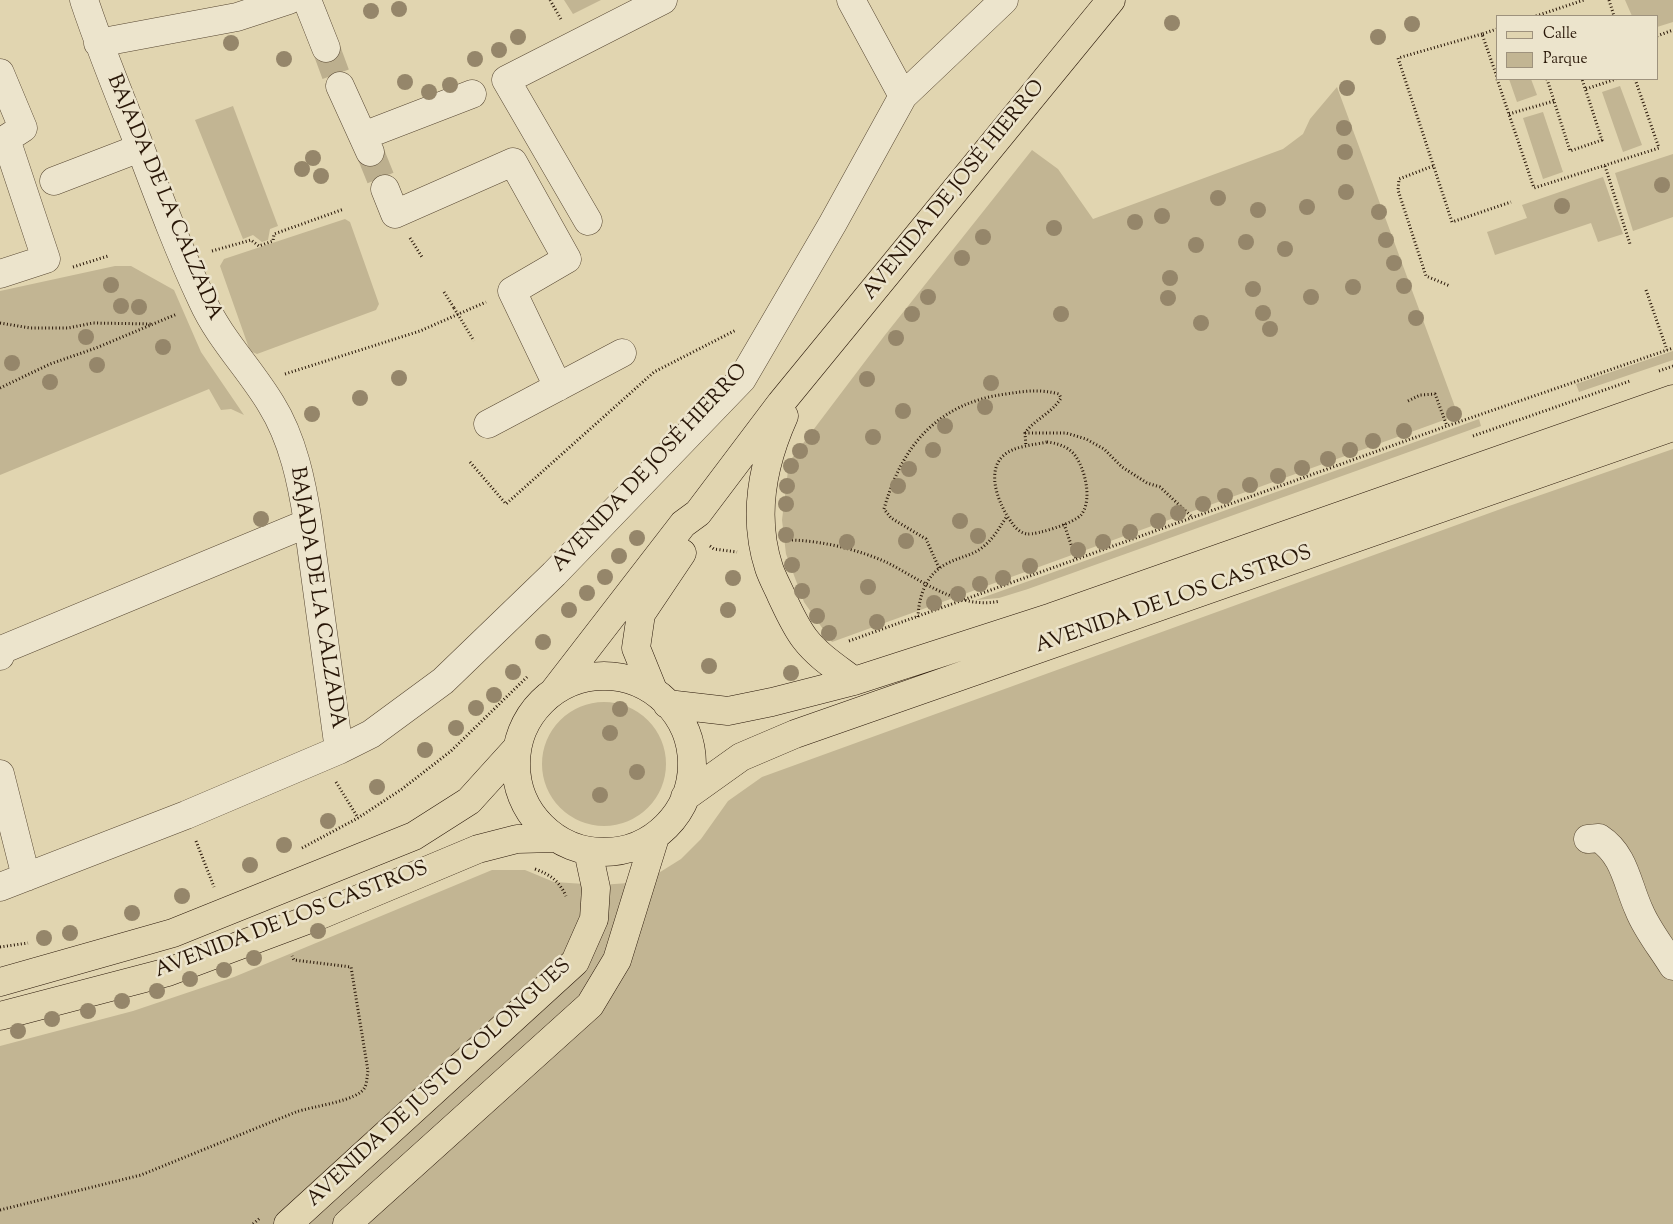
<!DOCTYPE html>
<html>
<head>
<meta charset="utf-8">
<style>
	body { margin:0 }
	#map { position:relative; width:1673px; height:1224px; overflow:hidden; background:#e1d5b0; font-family:"Sorts Mill Goudy",serif }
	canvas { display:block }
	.legend { position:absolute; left:1496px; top:15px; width:162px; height:65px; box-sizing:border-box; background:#ece4cc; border:1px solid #9e927d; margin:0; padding:6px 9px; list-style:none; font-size:15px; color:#281607 }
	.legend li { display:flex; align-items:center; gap:10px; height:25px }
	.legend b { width:25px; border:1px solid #9e927d }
</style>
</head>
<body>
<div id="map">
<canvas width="1673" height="1224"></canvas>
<ul class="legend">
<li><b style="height:6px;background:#e1d5b0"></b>Calle</li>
<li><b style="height:14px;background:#c2b593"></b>Parque</li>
</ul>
</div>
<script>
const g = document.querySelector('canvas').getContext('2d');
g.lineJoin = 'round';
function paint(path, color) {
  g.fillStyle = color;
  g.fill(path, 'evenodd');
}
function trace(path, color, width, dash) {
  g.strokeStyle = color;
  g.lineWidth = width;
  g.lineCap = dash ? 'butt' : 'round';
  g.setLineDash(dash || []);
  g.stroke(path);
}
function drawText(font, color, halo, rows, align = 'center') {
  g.font = font + ' "Sorts Mill Goudy",serif';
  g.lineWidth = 5;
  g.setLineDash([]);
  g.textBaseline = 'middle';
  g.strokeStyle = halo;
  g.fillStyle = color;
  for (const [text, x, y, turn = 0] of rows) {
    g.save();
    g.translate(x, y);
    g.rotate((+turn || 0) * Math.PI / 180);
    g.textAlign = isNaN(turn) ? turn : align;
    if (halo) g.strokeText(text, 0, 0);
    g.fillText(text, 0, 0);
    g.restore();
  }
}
const green = new Path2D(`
	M564 0H601L573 14Z
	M1625 0H1673V22L1657 27V16H1632Z
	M1509 79H1531L1537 95 1517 102Z
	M1620 86 1642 145 1623 152 1602 92Z
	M1337 87 1458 415 832 642 804 602 786 554 782 520 789 462 885 335 1032 150 1058 169 1093 219 1283 149 1303 134 1310 119Z
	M233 106 278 226 270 229 268 240 262 242 253 235 243 239 195 120Z
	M1543 112 1563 172 1543 179 1523 118Z
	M1673 154V217L1633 231 1615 173Z
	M1603 177 1623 234 1598 242 1591 223 1495 255 1487 232 1527 218 1522 205Z
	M345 219 350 222 379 304 376 310 257 354 250 351 220 266 224 259Z
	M115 266H131L174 290 201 352 244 415 231 409 221 410 209 389 0 475V291Z
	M1673 351V360L1579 392 1576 384Z
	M1479 419 1481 426 1028 589 999 598 976 600Z
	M1673 449V1224H0V1046L133 1011 234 977 492 870H525L554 882 600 885 629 883 657 874 681 859 701 839 728 801 762 777 1509 506Z
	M542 764a62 62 0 1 1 124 0a62 62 0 1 1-124 0Z`);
const minorTunnel = new Path2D(`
	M326 48 340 86
	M370 152 385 189`);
const path = new Path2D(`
	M550 0 562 21
	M1609 0 1614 16
	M1536 16 1584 0
	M1497 29 1482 34 1497 77
	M1482 34 1398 58 1452 222 1511 202
	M1657 36 1673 30
	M1497 79 1534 188 1659 148 1635 79
	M1547 79 1570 151 1602 140 1582 79
	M1586 89 1616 79
	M1509 114 1554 101
	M1433 166 1399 179 1398 190 1426 276 1450 286
	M1605 166 1630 244
	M410 238 422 257
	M212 251 251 240 259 246 273 241 274 234 344 209
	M73 267 108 256
	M1646 290 1667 350
	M444 292 454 308
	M0 323 30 328H68L93 323 153 324
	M1659 371 1673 366
	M285 374 420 331 486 302
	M0 388 50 364 96 348 177 314
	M1408 401 1420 395 1435 394 1447 426
	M1025 433H1066L1086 439 1104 449 1122 467 1147 483 1160 487 1192 517
	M1473 436 1630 381
	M1047 442C1056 443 1067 446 1074 454 1085 468 1093 500 1081 515 1074 523 1037 535 1027 534 1021 533 1015 528 1012 523 1000 507 985 473 1003 456 1013 446 1034 445 1047 442Z
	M470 462 506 504 654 372 736 330
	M1064 524 1076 559
	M792 540C823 541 860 550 888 563 923 581 959 610 1000 601
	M710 546 714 549 737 552
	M939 568 926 539 891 518 884 509C902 445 938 403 1006 394 1025 391 1040 389 1059 394L1061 398C1052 413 1035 419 1025 433L1026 446
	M918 617C919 594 927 573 948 563 958 558 968 556 977 551 991 543 998 530 1007 516
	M849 641 1447 426 1673 348
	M336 782 358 818
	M196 841 214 887
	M302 848 358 818 402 789 451 751 527 677
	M535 869C551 875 559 881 566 896
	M0 947 28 943
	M0 1210 141 1175 296 1112C313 1106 359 1101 365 1087 367 1083 367 1076 368 1071L351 967 294 960 292 956
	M253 1224 260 1218`);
const minor = new Path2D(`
	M84 0C100 48 119 95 138 142 158 195 178 249 202 300 219 338 250 369 271 404 293 439 302 483 308 523L339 750
	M307 0 326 48
	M851 0 903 96
	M98 43 237 17 289 0
	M0 73 23 128 6 139 46 259 0 274
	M340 86 370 152
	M363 136 472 94
	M54 181 140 148
	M385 189 395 214 513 162 567 259 512 291 558 387
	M588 221 506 80 663 0
	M488 424 622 353
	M0 656 1 650 308 523
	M0 774 26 877
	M1588 839 1599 838C1625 855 1627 884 1639 910 1647 930 1662 948 1673 966
	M0 887 186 815 339 750 371 734 443 681 554 574 742 379 833 223 903 96 1004 0`);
const major = new Path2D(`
	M784 416C762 465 752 516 769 568 772 577 777 586 781 595 788 610 795 626 805 639 818 656 837 668 854 681
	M516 764a88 88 0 1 1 176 0a88 88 0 1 1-176 0Z
	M653 690 636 648 641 614 682 553
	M554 691 683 524 698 513 781 403 1111 0
	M667 704 728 711 772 702 854 681 1052 617 1673 399
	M685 797 741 757 795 734 1673 427
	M0 982 173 933 414 836 469 801 517 748
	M0 1016 168 972 318 916 478 849 517 839 556 838
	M288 1224 575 962 594 919 596 888 588 851
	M347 1224 590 1005 617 960 655 837`);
const pathBridge = new Path2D(`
	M454 308 474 341`);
const trees = [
	[399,9],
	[371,11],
	[1172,23],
	[1412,24],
	[518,37],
	[1378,37],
	[231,43],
	[499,50],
	[284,59],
	[475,59],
	[405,82],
	[450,85],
	[1347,88],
	[429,92],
	[1344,128],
	[1345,152],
	[313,158],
	[302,169],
	[321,176],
	[1662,185],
	[1346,192],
	[1218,198],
	[1562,206],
	[1307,207],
	[1258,210],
	[1379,212],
	[1162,216],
	[1135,222],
	[1054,228],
	[983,237],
	[1386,240],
	[1246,242],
	[1196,245],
	[1285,249],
	[962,258],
	[1394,263],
	[1170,278],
	[111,285],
	[1404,286],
	[1353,287],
	[1253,289],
	[928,297],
	[1311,297],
	[1168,298],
	[121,306],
	[139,307],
	[1263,313],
	[912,314],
	[1061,314],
	[1416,318],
	[1201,323],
	[1270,329],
	[86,337],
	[896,338],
	[163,347],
	[12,363],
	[97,365],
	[399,378],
	[867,379],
	[50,382],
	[991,383],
	[360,398],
	[985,407],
	[903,411],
	[312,414],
	[1454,414],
	[945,426],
	[1404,431],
	[812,437],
	[873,437],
	[1373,441],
	[933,450],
	[1350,450],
	[800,451],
	[1328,459],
	[791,466],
	[1302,468],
	[909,469],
	[1278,476],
	[1250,485],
	[787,486],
	[898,486],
	[1225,496],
	[786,504],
	[1203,504],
	[1178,513],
	[261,519],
	[960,521],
	[1158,521],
	[1130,532],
	[786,535],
	[978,536],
	[637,538],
	[906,541],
	[847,542],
	[1103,542],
	[1078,550],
	[619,556],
	[792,565],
	[1030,566],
	[605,577],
	[733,578],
	[1003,578],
	[980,584],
	[868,587],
	[802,591],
	[587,593],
	[958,594],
	[934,603],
	[569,610],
	[728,610],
	[817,616],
	[877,622],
	[829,633],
	[543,642],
	[709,666],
	[513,672],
	[791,673],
	[494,695],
	[476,708],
	[620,709],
	[456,728],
	[610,733],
	[425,750],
	[637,772],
	[377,787],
	[600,795],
	[328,821],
	[284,845],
	[250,865],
	[182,896],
	[132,913],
	[318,931],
	[70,933],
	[44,938],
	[254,958],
	[224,970],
	[190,979],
	[157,991],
	[122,1001],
	[88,1011],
	[52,1019],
	[18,1031]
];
const streetNames = [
	["AVENIDA DE JOSÉ HIERRO",955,191,-51],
	["BAJADA DE LA CALZADA",163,198,67],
	["AVENIDA DE JOSÉ HIERRO",651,469,-47],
	["BAJADA DE LA CALZADA",316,598,81],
	["AVENIDA DE LOS CASTROS",1174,601,-19],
	["AVENIDA DE LOS CASTROS",292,921,-21],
	["AVENIDA DE JUSTO COLONGUES",440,1084,-43]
];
paint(green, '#c2b593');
trace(minorTunnel, '#bcaf8e', 28, [28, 14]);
trace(minor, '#564631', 29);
trace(major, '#281607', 29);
trace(path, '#281607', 3, [1, 2.5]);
trace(minor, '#ece4cc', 28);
trace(major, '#e1d5b0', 28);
trace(pathBridge, '#281607', 3, [1, 2.5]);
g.fillStyle = '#95866a';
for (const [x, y] of trees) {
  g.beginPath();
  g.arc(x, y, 8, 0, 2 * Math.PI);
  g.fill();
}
drawText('21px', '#281607', '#ece4cc', streetNames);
</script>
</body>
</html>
